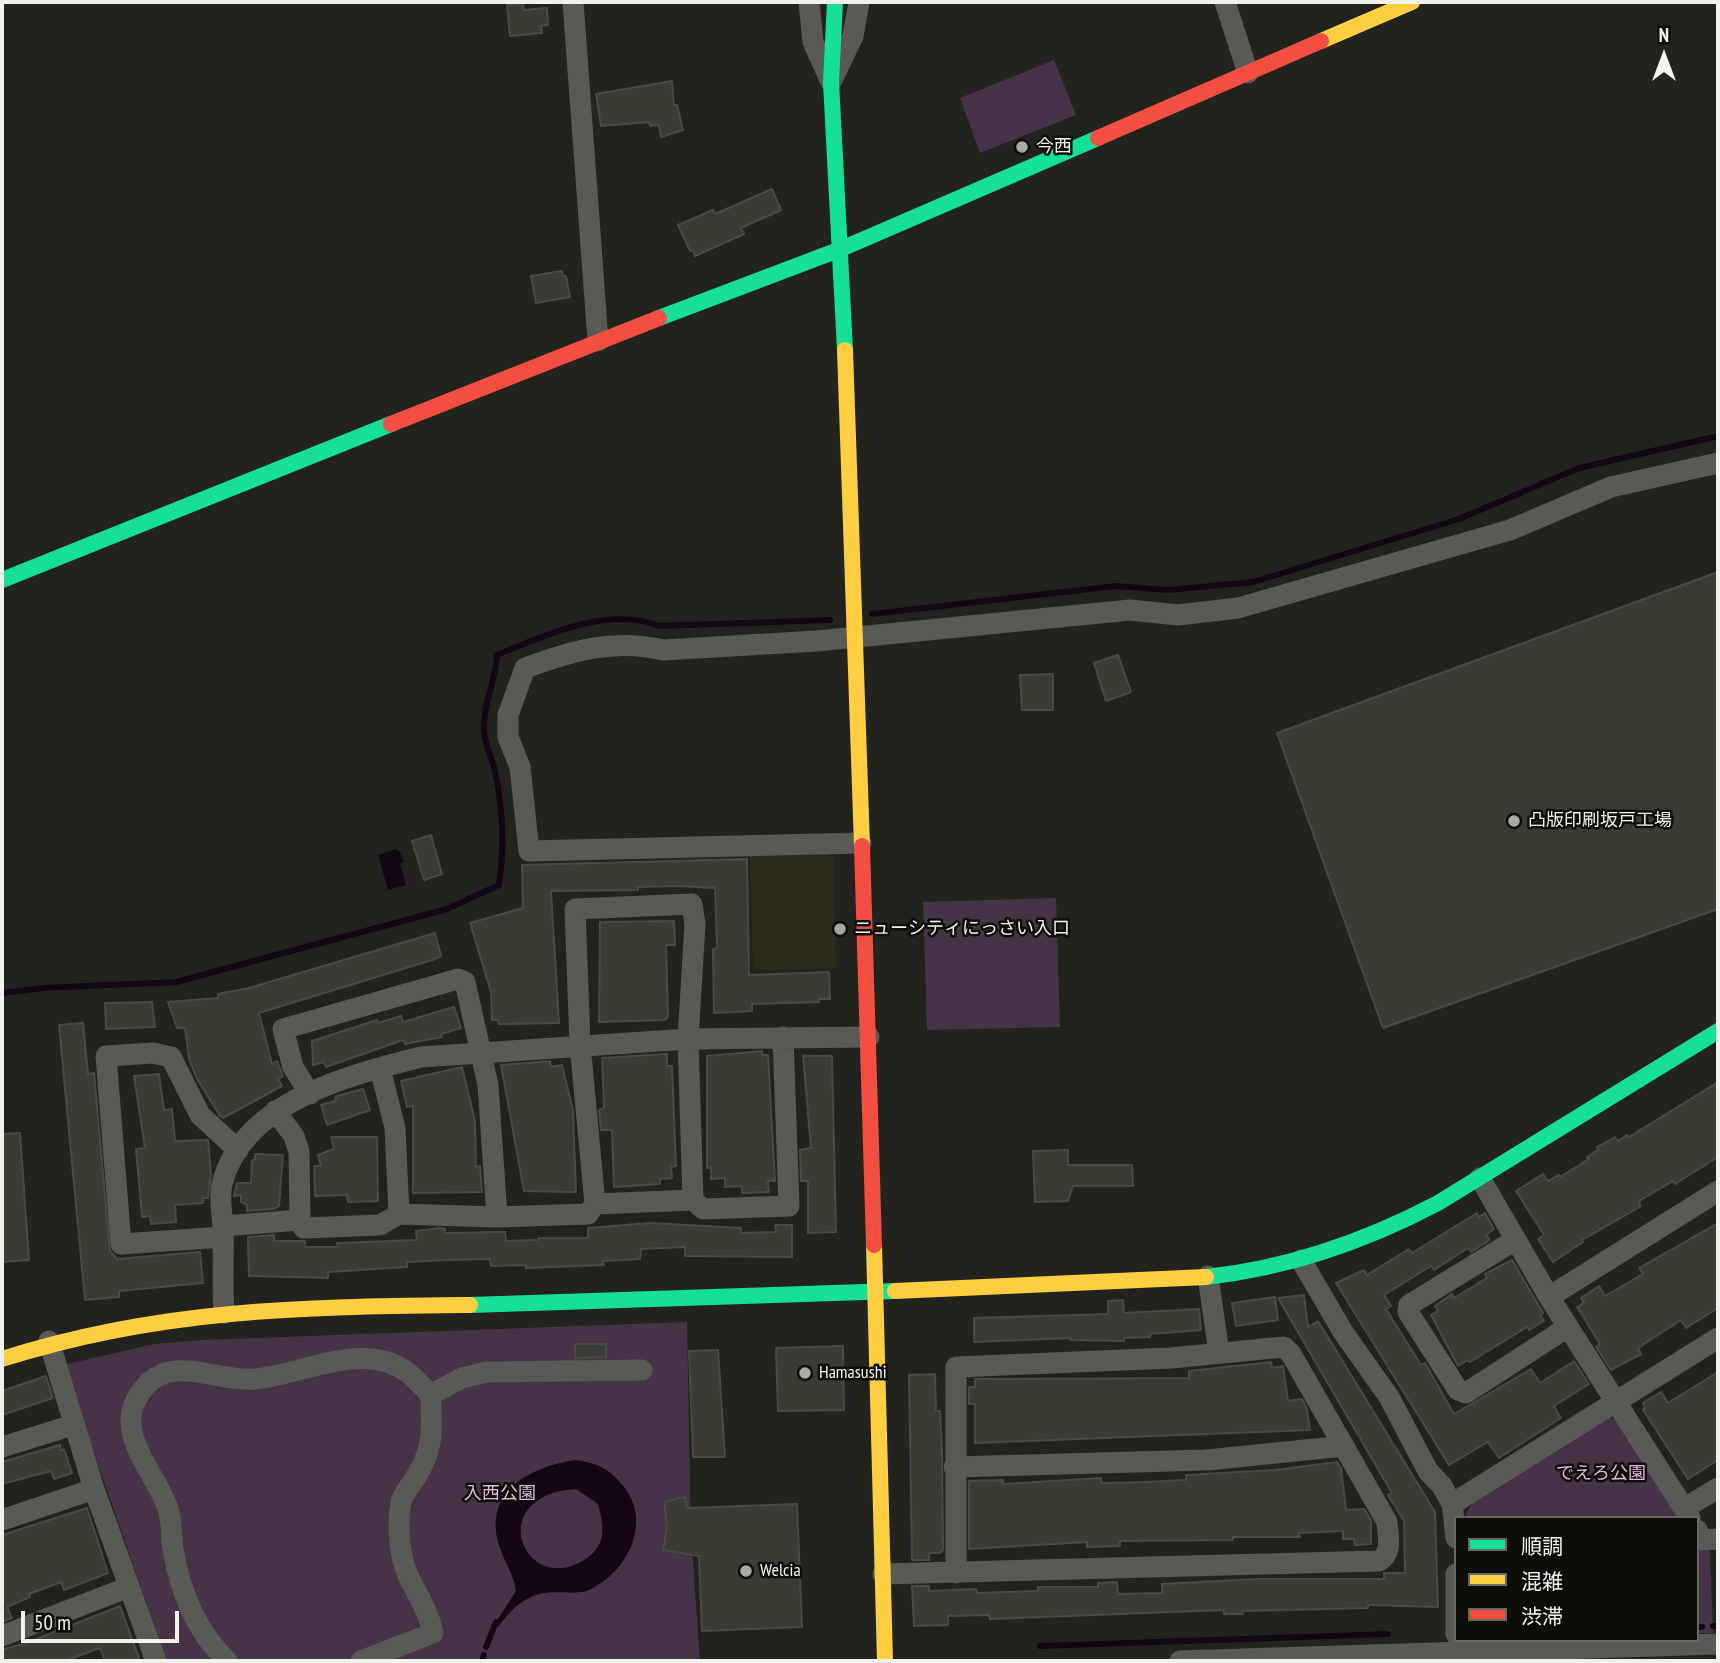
<!DOCTYPE html>
<html>
<head>
<meta charset="utf-8">
<style>
	body { margin:0 }
	#map { position:relative; width:1720px; height:1663px; overflow:hidden; background:#23231e; font-family:"PT Sans Narrow","Noto Sans JP",sans-serif }
	canvas { display:block }
	.frame { position:absolute; inset:0; border:4px solid #f2f1ea; pointer-events:none }
	.legend { position:absolute; left:1454px; top:1516px; width:245px; height:126px; box-sizing:border-box; background:#0e0e09; border:2px solid #696963; margin:0; padding:9px 12px; list-style:none; font-size:21px; color:#f2f1ea }
	.legend li { display:flex; align-items:center; gap:14px; height:35px }
	.legend b { width:35px; border:2px solid #696963 }
	.north { position:absolute; left:1629px; top:21px; width:70px; height:70px; -webkit-text-stroke:5px #0e0e09; paint-order:stroke; rotate:0deg; font-size:19px; font-weight:700; line-height:28px; text-align:center; color:#f2f1ea }
	.north::after { content:''; display:block; margin:auto; width:24px; height:32px; background:#f2f1ea; clip-path:polygon(50% 0,100% 100%,50% 72%,0 100%) }
	.scale { position:absolute; left:21px; top:1611px; width:158px; height:32px; box-sizing:border-box; border:4px solid #f2f1ea; border-top:0; padding-left:9px; font-size:21px; line-height:24px; white-space:nowrap; color:#f2f1ea; -webkit-text-stroke:5px #0e0e09; paint-order:stroke }
</style>
</head>
<body>
<div id="map">
<canvas width="1720" height="1663"></canvas>
<div class="frame"></div>
<ul class="legend">
<li><b style="height:9px;background:#16e098"></b>順調</li>
<li><b style="height:9px;background:#ffcf43"></b>混雑</li>
<li><b style="height:9px;background:#f24e42"></b>渋滞</li>
</ul>
<div class="north">N</div>
<div class="scale">50 m</div>
</div>
<script>
const g = document.querySelector('canvas').getContext('2d');
g.lineJoin = 'round';
function paint(path, color) {
  g.fillStyle = color;
  g.fill(path, 'evenodd');
}
function trace(path, color, width, dash) {
  g.strokeStyle = color;
  g.lineWidth = width;
  g.lineCap = dash ? 'butt' : 'round';
  g.setLineDash(dash || []);
  g.stroke(path);
}
function drawText(font, color, halo, rows, align = 'center') {
  g.font = font + ' "PT Sans Narrow","Noto Sans JP",sans-serif';
  g.lineWidth = 5;
  g.setLineDash([]);
  g.textBaseline = 'middle';
  g.strokeStyle = halo;
  g.fillStyle = color;
  for (const [text, x, y, turn = 0] of rows) {
    g.save();
    g.translate(x, y);
    g.rotate((+turn || 0) * Math.PI / 180);
    g.textAlign = isNaN(turn) ? turn : align;
    if (halo) g.strokeText(text, 0, 0);
    g.fillText(text, 0, 0);
    g.restore();
  }
}
const built = new Path2D(`
	M827 852 833 858 836 968 753 970 750 855Z`);
const green = new Path2D(`
	M1054 60 1076 115 980 153 960 98Z
	M1056 898 1060 1027 927 1030 923 902Z
	M687 1322 691 1534 700 1661H167L81 1416 67 1364 154 1344 202 1340Z
	M1610 1418 1619 1420 1679 1518H1464L1473 1502Z
	M1697 1547 1710 1548 1713 1633H1697Z`);
const water = new Path2D(`
	M396 849 400 852 404 862 400 864 406 885 388 890 378 855Z
	M575 1460C598 1463 610 1469 624 1487 649 1518 632 1560 605 1580 598 1585 589 1592 581 1592 562 1594 547 1589 529 1598 515 1605 507 1615 498 1627L496 1622 516 1591C514 1574 504 1562 499 1545 483 1491 530 1467 575 1460ZM576 1489 598 1504C603 1524 608 1544 587 1558 525 1601 481 1495 576 1489Z`);
const stream = new Path2D(`
	M872 614 1116 586 1168 590 1253 582 1459 519 1579 468 1718 436
	M2 993 43 988 176 982 447 909 499 885C505 846 503 809 495 771 492 758 484 743 484 729 483 703 496 681 497 655 545 635 608 606 659 626L830 620
	M1713 1626H1718
	M1697 1627H1702
	M1040 1646 1388 1634
	M486 1647 496 1622
	M482 1661 484 1655`);
const building = new Path2D(`
	M523 3 524 10 547 8 548 25 541 26 542 33 510 36 507 5Z
	M672 81 674 105H677L683 130 661 137 659 125 650 126 649 122 601 126 596 94Z
	M772 189 781 210 741 228 744 234 695 256 693 250 690 251 678 225 713 210 715 214Z
	M562 271 563 276H566L570 297 536 303 531 276Z
	M1718 572V909L1383 1028 1277 733Z
	M1118 655 1131 692 1106 701 1094 663Z
	M1053 674V710H1022L1020 675Z
	M431 835 442 874 424 880 412 841Z
	M747 859 749 975 829 972 830 999H819V1002L752 1004V1011L714 1013 713 949 717 948 715 888 677 886 638 887V890L551 891 559 1023 499 1024 498 1020H492L491 992 470 923 523 908 522 865Z
	M674 921 675 945H666L668 1017 665 1020 599 1022 600 922Z
	M435 933 441 956 432 960 259 1013 272 1064 277 1061 283 1076 278 1079 282 1086 223 1118 220 1116 197 1079 189 1059 185 1028H177L168 1002 218 998V994L249 988Z
	M152 1002 155 1027 106 1029 105 1003Z
	M454 1007 461 1028 441 1034 442 1037 405 1044 403 1040 326 1067 324 1062 313 1065 312 1041 377 1020 378 1023 401 1016 403 1022Z
	M83 1023 88 1074 94 1073 110 1251 117 1259 200 1252 203 1283 119 1291V1297L85 1300 59 1025Z
	M762 1051V1055H768L775 1181H768L769 1192 742 1193V1186L725 1187V1178L711 1179V1168H707V1056Z
	M667 1054V1066H672L676 1166 671 1167 672 1178 660 1179V1184L614 1187 612 1130H601L599 1110 604 1107 602 1058Z
	M803 1056H832L836 1232 808 1233V1181H801L800 1150 811 1148Z
	M550 1061 551 1067 562 1065 573 1111 576 1192 524 1191 501 1065Z
	M462 1067 475 1121 476 1167 480 1166 482 1192 413 1193V1106L407 1107 401 1081Z
	M159 1074 164 1110 172 1109 175 1141 208 1140 211 1175 208 1198H203V1203L175 1205 176 1222 151 1224 150 1216 142 1217 136 1149 145 1148 134 1076Z
	M1718 1082V1157L1675 1184 1673 1181 1639 1201 1640 1207 1582 1240 1583 1242 1553 1262 1538 1239 1544 1235 1516 1191 1543 1174 1548 1181 1559 1175 1560 1177 1589 1159 1587 1157 1598 1150 1597 1147 1615 1137 1618 1141 1627 1135 1629 1137Z
	M363 1089 370 1110 327 1125 321 1105 335 1101 336 1096Z
	M20 1133 29 1260 2 1262V1134Z
	M331 1137H377L378 1201 348 1202 347 1195 315 1196 314 1166H321L318 1155 334 1149Z
	M1068 1150V1165H1132L1133 1186H1073L1068 1201 1035 1202 1033 1151Z
	M255 1154 283 1155 279 1206 273 1209 247 1211V1205L241 1202V1195L234 1196 237 1183H251L252 1160H255Z
	M1477 1213 1479 1217 1485 1213 1494 1229 1486 1235 1490 1240 1471 1252 1468 1248 1434 1270 1431 1266 1384 1295 1391 1306 1386 1309 1421 1365 1425 1363 1454 1414 1531 1369 1540 1383 1574 1361 1589 1384 1554 1406 1561 1418 1499 1458 1488 1442 1449 1465 1336 1283 1364 1270 1367 1275 1409 1249 1412 1253Z
	M650 1223 741 1228V1233L776 1232 775 1225H792V1257L685 1256V1247L641 1249 640 1259 603 1261 604 1265 526 1268V1265L491 1266 490 1259 446 1260 407 1262V1267L328 1272V1278L249 1276 248 1237 274 1235V1241H305V1247H338L337 1243 417 1240 416 1231 440 1228 445 1229V1233L505 1232 506 1241 538 1240V1238H588V1228Z
	M1718 1223V1308L1686 1328 1681 1320 1638 1348 1641 1354 1611 1370 1596 1347 1600 1344 1577 1307 1584 1303 1581 1298 1599 1286 1605 1296 1643 1274 1639 1268Z
	M1512 1260 1543 1313 1540 1315 1544 1321 1529 1330 1527 1327 1470 1362 1468 1360 1458 1366 1431 1315 1438 1311 1435 1306 1452 1294 1454 1298 1487 1278 1485 1274Z
	M1304 1295 1308 1327 1318 1321 1435 1512 1438 1607 1368 1605V1608L1242 1611 1243 1614H1224V1610L990 1619 989 1615 948 1616V1625L914 1626 912 1586H929V1591L976 1589 977 1593 1038 1591V1587H1098V1583L1117 1582 1118 1594 1162 1593V1584L1256 1579H1384V1573H1405L1404 1521 1388 1495 1392 1493 1278 1298Z
	M1275 1297 1278 1320 1236 1326 1232 1303Z
	M1123 1300 1124 1313 1199 1309 1201 1330 1150 1334V1337L1124 1338V1341L1070 1340V1338L974 1342V1318L1108 1314V1301Z
	M575 1344H606V1357L575 1358Z
	M843 1346 844 1410 778 1411 776 1348Z
	M718 1350 725 1457H693L689 1351Z
	M1271 1362 1272 1368 1283 1366 1288 1401 1302 1399 1307 1409 1310 1430 975 1443V1404H969V1387H975V1379L1189 1378V1371Z
	M1718 1372V1460L1688 1479 1643 1410 1645 1408 1643 1403 1661 1392 1668 1403Z
	M935 1374 936 1411H940L942 1449 943 1550 941 1553H929V1560H912L909 1375Z
	M46 1376 53 1398 2 1415V1391Z
	M60 1445 61 1451 64 1449 72 1473 54 1479 51 1471 2 1484V1462Z
	M1337 1462 1341 1468 1346 1510 1364 1509 1371 1520V1544L1355 1545 1354 1539H1343V1531L1299 1533 1300 1537H1233V1540L1120 1541V1546L1087 1547V1542L969 1549V1481L1003 1480V1484L1101 1478V1483L1145 1482 1186 1480V1475L1275 1470Z
	M685 1497 687 1508 797 1504 802 1627 702 1631 699 1556 663 1550 667 1527 664 1502Z
	M87 1508 108 1573 64 1590 61 1582 29 1594 30 1597 7 1607 12 1618 2 1622V1535Z
	M120 1606 140 1661H105L100 1648 65 1661H2L4 1649 24 1644Z`);
const street = new Path2D(`
	M573 2 598 341
	M809 2 813 42 831 82 853 36 859 2
	M1225 2 1248 73
	M861 843 529 851 520 767 508 737V715L525 668C572 651 613 638 663 650L817 641 1130 610 1178 615 1238 608 1510 530 1611 487 1718 463
	M380 1068 395 1128 399 1214
	M310 1094 293 1067 283 1029 458 979 465 982 488 1085 497 1217
	M275 1111 294 1136 299 1152 300 1220 304 1228 380 1225 399 1214 497 1217 588 1214 595 1204 580 1044 575 909 692 904 695 924 688 1039 693 1200
	M1480 1178 1549 1297 1690 1518
	M595 1204 693 1200 703 1209 789 1206 783 1037
	M223 1226 300 1220
	M223 1237 121 1244 106 1056 153 1053 171 1057 200 1115 238 1150
	M1515 1240 1409 1305 1408 1312 1458 1390 1466 1393 1568 1327
	M1301 1260 1343 1332 1389 1397 1428 1471 1442 1486 1452 1504 1456 1538
	M1208 1276 1219 1353
	M1549 1297 1718 1191
	M224 1313C222 1285 224 1256 223 1227 222 1214 219 1197 222 1184 243 1101 350 1075 421 1057L688 1039 869 1037
	M49 1341 94 1489 156 1661
	M430 1395 462 1378 486 1372 642 1370
	M2 1447 73 1425
	M954 1467 1207 1460 1344 1446
	M1452 1504 1718 1338
	M1685 1508 1718 1488
	M2 1520 94 1489
	M1697 1530 1702 1540 1718 1539
	M883 1574 1379 1561C1393 1553 1388 1536 1387 1522L1291 1354 1284 1347 1171 1358 956 1367V1573
	M1456 1574V1634
	M2 1636 129 1587
	M227 1661C196 1631 180 1591 173 1549 171 1537 172 1524 169 1512 160 1478 116 1438 136 1400 164 1347 212 1383 255 1379 309 1374 375 1333 419 1383 422 1386 427 1390 429 1395 432 1400 431 1409 431 1415 433 1441 428 1458 414 1480 409 1487 403 1494 401 1502 397 1523 399 1556 408 1575 417 1595 429 1611 433 1633L361 1661
	M1180 1661 1718 1644`);
const fast = new Path2D(`
	M835 2 831 82 845 350
	M659 318 841 249 1098 138
	M2 580 391 424
	M1206 1277C1289 1268 1364 1242 1438 1203L1718 1031
	M470 1305 895 1291`);
const slow = new Path2D(`
	M1321 41 1412 2
	M845 350 862 846
	M874 1245 885 1661
	M895 1291 1206 1277
	M2 1359C162 1308 305 1307 470 1305`);
const jam = new Path2D(`
	M1098 138 1321 41
	M391 424 659 318
	M862 846 874 1245`);
const markers = [
	[1022,147,7,"#aaa9a3"],
	[1514,821,7,"#aaa9a3"],
	[840,929,7,"#aaa9a3"],
	[805,1373,7,"#aaa9a3"],
	[746,1571,7,"#aaa9a3"]
];
const poiNames = [
	["今西",1036,147],
	["凸版印刷坂戸工場",1528,821],
	["ニューシティにっさい入口",854,929],
	["Hamasushi",819,1373],
	["Welcia",760,1571]
];
const parkNames = [
	["でえろ公園",1601,1474],
	["入西公園",500,1494]
];
paint(built, '#2c2a1b');
paint(green, '#463347');
paint(water, '#150616');
trace(stream, '#150616', 6);
paint(building, '#3c3b33');
trace(building, '#4a4a45', 2);
trace(street, '#595956', 21);
trace(fast, '#16e098', 16);
trace(slow, '#ffcf43', 16);
trace(jam, '#f24e42', 16);
for (const [x, y, r, color] of markers) {
  const dot = new Path2D();
  dot.arc(x, y, r, 0, 2 * Math.PI);
  g.fillStyle = color;
  g.fill(dot);
  trace(dot, '#0e0e09', 2.5);
}
drawText('18px', '#f2f1ea', '#0e0e09', poiNames, 'left');
drawText('18px', '#e2b6e5', '#0e0e09', parkNames);
</script>
</body>
</html>
